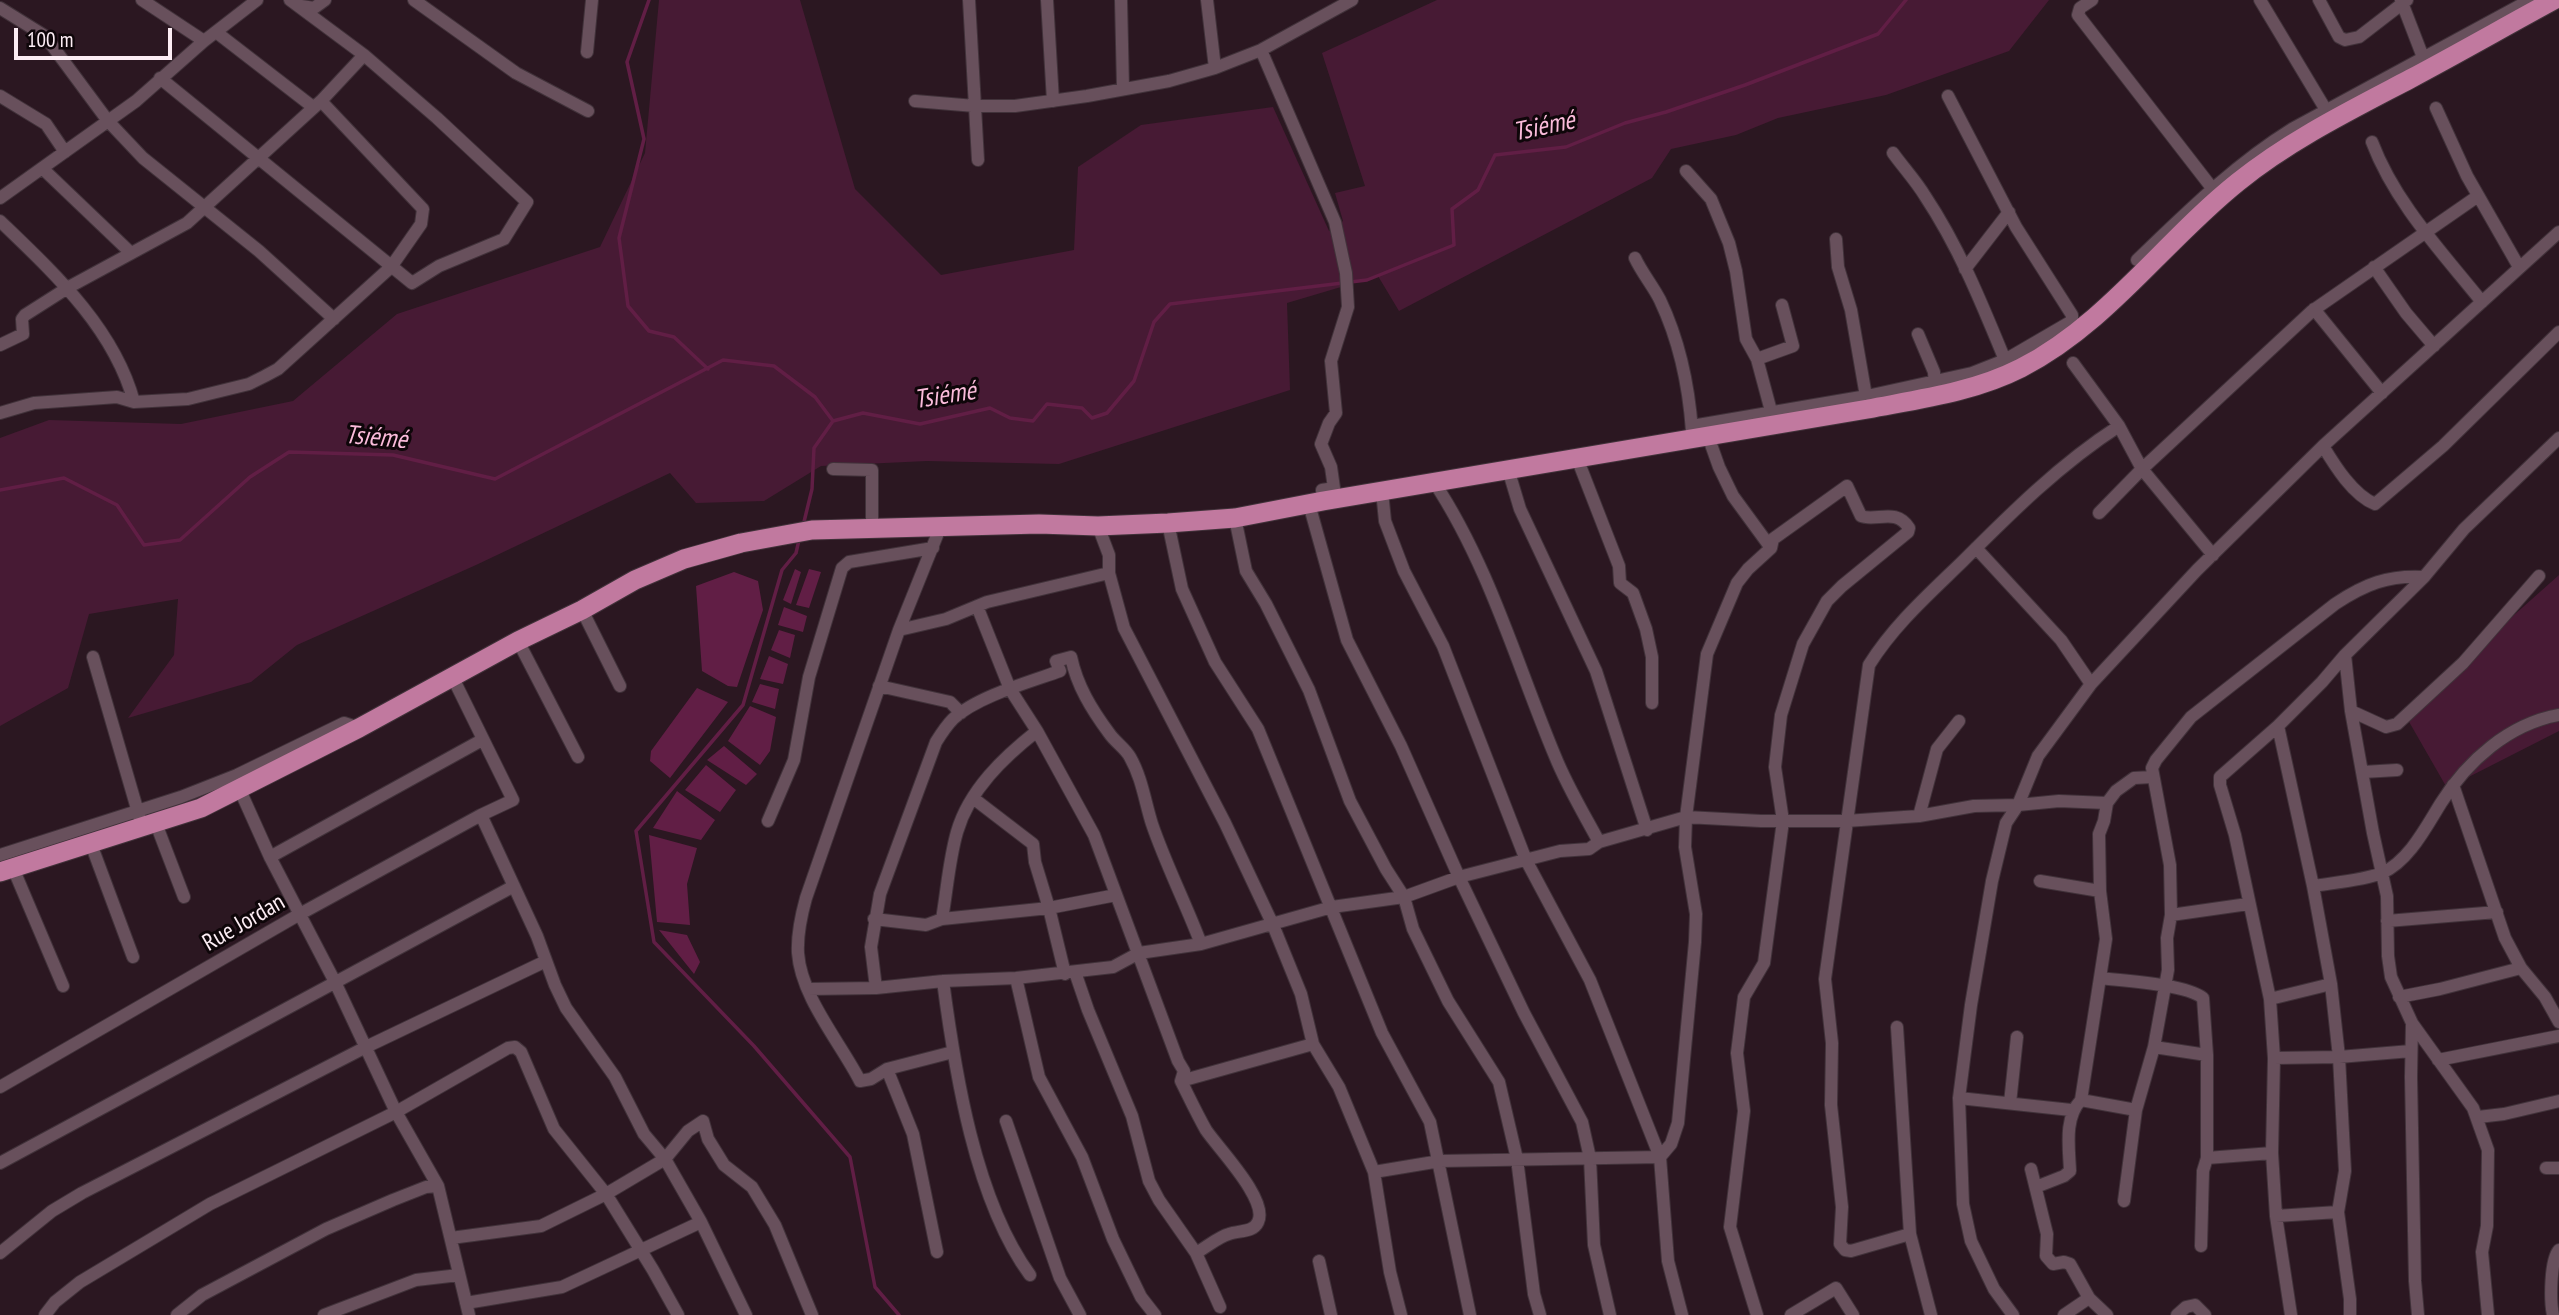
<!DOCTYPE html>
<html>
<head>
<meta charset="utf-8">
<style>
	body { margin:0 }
	#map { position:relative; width:2559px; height:1315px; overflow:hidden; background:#2b1721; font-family:"PT Sans Narrow",sans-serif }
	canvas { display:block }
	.scale { position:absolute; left:14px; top:28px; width:158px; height:32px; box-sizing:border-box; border:4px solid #fcedf4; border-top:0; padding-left:9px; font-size:21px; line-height:24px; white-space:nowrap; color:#fcedf4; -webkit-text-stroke:5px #0e0609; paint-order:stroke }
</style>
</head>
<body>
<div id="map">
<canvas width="2559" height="1315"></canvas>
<div class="scale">100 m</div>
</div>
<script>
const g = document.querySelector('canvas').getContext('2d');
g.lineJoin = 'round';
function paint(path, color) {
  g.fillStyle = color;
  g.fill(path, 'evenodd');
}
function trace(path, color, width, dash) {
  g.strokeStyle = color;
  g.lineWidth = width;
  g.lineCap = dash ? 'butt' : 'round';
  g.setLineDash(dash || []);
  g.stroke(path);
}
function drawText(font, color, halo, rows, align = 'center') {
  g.font = font + ' "PT Sans Narrow",sans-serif';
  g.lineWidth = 6;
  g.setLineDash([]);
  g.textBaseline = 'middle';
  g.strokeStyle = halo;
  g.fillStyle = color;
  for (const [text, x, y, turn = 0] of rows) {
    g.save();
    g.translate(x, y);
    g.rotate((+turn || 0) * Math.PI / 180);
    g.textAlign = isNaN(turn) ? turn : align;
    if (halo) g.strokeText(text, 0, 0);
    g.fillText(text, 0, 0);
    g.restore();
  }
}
const green = new Path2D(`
	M659 0H800L855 189 941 275 1074 250 1078 167 1141 125 1273 107 1329 231 1343 221 1335 193 1365 186 1322 53 1437 0H2049L2009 51 1886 95 1778 118 1736 135 1671 149 1652 178 1399 311 1378 276 1287 303 1290 390 1059 464 927 461 821 466 764 501 696 503 670 473 476 565 297 645 251 682 128 718 174 655 178 599 89 614 68 688 0 726V438L49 420 181 424 293 401 397 314 600 247 645 153Z
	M2559 575V731L2447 788 2404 713Z`);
const water = new Path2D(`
	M795 569 801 572 791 604 783 600Z
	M809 569 821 572 809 608 796 605Z
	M734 572 758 581 763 610 737 687 728 686 702 671 696 586Z
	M784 607 807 616 803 632 778 625Z
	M779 630 795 635 790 658 771 650Z
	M769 656 788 664 783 684 760 679Z
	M760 684 779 689 775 709 752 702Z
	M697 688 728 702 670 778 650 761 651 751Z
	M750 706 776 717 770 751 760 765 728 741Z
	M724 746 757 774 746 785 707 760Z
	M706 765 736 790 720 812 685 790Z
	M677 791 715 820 701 840 653 828Z
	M649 835 697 848 687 884 690 925 657 922Z
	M659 930 687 935 700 962 694 974Z`);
const stream = new Path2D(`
	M649 0 627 62 644 139 619 238 628 306 649 331 674 337 708 369
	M0 490 64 478 117 505 144 545 180 540 250 477 289 452 393 455 495 479 723 360 774 366 815 397 833 421 863 413 920 424 990 408 1010 418 1033 421 1047 404 1082 408 1092 418 1107 413 1134 381 1154 322 1170 304 1367 280 1454 245 1452 209 1478 190 1495 155 1566 147 1625 123 1666 112 1745 85 1878 34 1906 0
	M803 526 812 489 814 448 833 421
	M799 540 796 553 782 570 743 705 636 831 654 942 754 1046 850 1157 875 1287 899 1315`);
const minor = new Path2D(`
	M142 0 204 41
	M414 0 516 73 588 111
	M969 0 978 160
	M1047 0 1053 101
	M1121 0 1123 88
	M1207 0 1215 68
	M2092 0 2080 8 2078 15 2212 188
	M2260 0 2326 110
	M2319 0 2339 37 2345 40 2359 37 2407 0
	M2401 0 2426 65
	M301 6 314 8 325 0
	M0 8 45 36 108 121 143 158 259 251 334 319
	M216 32 313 107
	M1261 50 1335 222 1346 273 1348 307 1331 361 1336 413 1329 423 1321 444 1331 467 1334 488 1322 490 1323 501
	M587 52 592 0
	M160 78 412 283 439 266 504 239 527 202 437 118 364 55 290 0
	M0 96 46 124 65 152
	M915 101 975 106H1015L1087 96 1169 81 1215 68 1261 50 1352 0
	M2436 108 2467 176 2519 267
	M2372 142C2395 203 2442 252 2482 302
	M1893 153C1903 167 1916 181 1925 196 1959 247 1982 304 2005 360
	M42 168 131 253
	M1686 171 1711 199 1729 243 1736 271 1746 339 1757 359 1771 411
	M0 198 136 101 204 41 257 0
	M0 221C54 273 114 328 134 402
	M1836 239 1838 267 1851 310 1867 402
	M1635 258C1642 273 1653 286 1660 300 1679 340 1689 388 1692 431
	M2137 260C2186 213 2234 165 2292 129L2530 0
	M2374 267 2406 313 2434 346
	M1965 269 2009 212
	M2314 309 2382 393
	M1918 334 1934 372 1935 389
	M0 345 23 334 22 319 25 315 69 287 187 223 321 101 364 55
	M1757 359 1793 346 1782 305
	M2073 363 2119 426 2142 469 2213 555
	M0 413 34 403 117 397 134 402 188 399 249 384 265 376 278 369 391 267 421 224 423 209 321 101
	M1692 426 1867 396 1972 373 2005 360 2072 321V315L2016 227 1948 96
	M1708 436 1719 467 1733 496 1771 548
	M2323 446C2335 466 2353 495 2375 504L2443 446 2559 332
	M1577 458 1619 566 1620 583 1633 593 1646 629 1652 657V703
	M833 469 872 470V527
	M1508 469 1520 509 1596 671 1647 830
	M1434 482C1489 565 1517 665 1555 756 1567 786 1584 814 1599 842
	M1382 491 1385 521 1404 571 1443 646 1526 860 1590 980 1660 1157 1668 1261 1682 1315
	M1309 504 1347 640 1401 746 1459 877 1524 1013 1582 1122 1590 1158 1594 1245 1610 1315
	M2099 513 2142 469 2312 311 2478 196
	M1235 518 1246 571 1266 604 1309 690 1350 801 1386 869 1404 897 1413 929 1448 1001 1499 1082 1517 1159 1534 1294 1540 1315
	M1168 523 1182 589 1215 662 1258 729 1382 1033 1430 1122 1470 1315
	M1098 526 1109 555V573L1124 628 1225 823 1273 925 1301 994 1313 1044 1339 1087 1374 1172 1390 1272 1401 1315
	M940 528 899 630 806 898C801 916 797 934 798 953 801 997 840 1042 860 1081L871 1079 887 1069 953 1052
	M1976 548 2061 640 2091 684
	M977 606 1010 689 1037 731 1094 835 1178 1061 1184 1071 1181 1081C1189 1097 1197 1114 1206 1130 1218 1148 1269 1200 1258 1222 1253 1233 1239 1230 1229 1234 1218 1237 1207 1247 1196 1253
	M582 610 620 686
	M899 630 946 619 987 602 1109 573
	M518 641 578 757
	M2345 655 2351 711 2373 833 2387 896 2388 956 2391 977 2412 1023 2473 1108 2488 1150 2487 1226 2482 1252 2488 1315
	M93 657 140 819
	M879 686 950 702 961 713
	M2351 711 2386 727 2397 724 2463 663 2539 576
	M2278 726 2313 886C2332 883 2365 880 2382 873 2409 861 2426 827 2441 803 2467 761 2509 724 2559 715
	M2363 772 2397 770
	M2453 785 2505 938 2521 968 2545 997 2559 1022
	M239 788 270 857 335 982 396 1112 438 1186 469 1315
	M973 798 1033 844 1035 862 1049 908 1065 974
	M481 815 537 936 555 985 566 1008 615 1077 644 1134 665 1159 701 1222 746 1315
	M1919 816 1937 749 1959 721
	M155 821 184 897
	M768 821 794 760 809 677 842 568 849 562 933 548
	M91 844 133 957
	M0 855 181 797 237 775 344 723 359 728
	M270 857 482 740
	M13 868 63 986
	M2040 881 2100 891
	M2313 886 2331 984 2339 1057 2345 1171 2338 1212 2350 1299V1315
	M2171 915 2248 904
	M874 919 926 925 942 919 1049 908 1116 895
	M942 919C947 890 949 860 957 832 969 790 1004 757 1037 731
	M2387 921 2497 912
	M1075 972 1088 1010 1132 1116 1149 1181 1159 1200 1196 1253 1220 1307
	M1016 978 1039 1077 1082 1157 1113 1239 1141 1297 1155 1315
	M2100 978C2124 981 2185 984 2203 998L2207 1055V1158L2203 1171 2201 1246
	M943 981C955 1072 975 1200 1030 1275
	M876 988 871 947 880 894 936 742C941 734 946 726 953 719 976 697 1029 682 1060 671L1056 661 1071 657C1077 686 1092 710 1109 733 1115 742 1125 748 1130 757 1142 778 1145 802 1152 824 1166 865 1186 904 1201 944
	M808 989 876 988 943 981 1016 978 1113 967 1139 953 1201 944 1332 907 1404 897 1459 877 1560 851 1589 849 1599 842 1686 817 1761 821H1846L1919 816 1974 806 2018 805 2059 801 2107 803
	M2399 997 2440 989 2521 968
	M2270 999 2331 984
	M2412 1023 2411 1077 2415 1281 2418 1315
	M1897 1027 1910 1234 1931 1315
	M2154 1047 2207 1055
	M2274 1058 2339 1057 2411 1051
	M2438 1060 2559 1036
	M887 1069 913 1134 937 1252
	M1181 1081 1313 1044
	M0 1087 300 914 481 815 513 800 452 676
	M1959 1098 2071 1110
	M2081 1100 2136 1110
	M2010 1103 2017 1037
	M2478 1117 2504 1114 2559 1101
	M1006 1121 1060 1278 1080 1315
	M2207 1158 2272 1153
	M0 1163 514 886
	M2546 1168H2559
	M2031 1169 2047 1234 2046 1256 2053 1264 2064 1262 2070 1264 2089 1298 2107 1315
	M1374 1172 1440 1161 1660 1157 1671 1144 1678 1123 1695 942 1696 914 1685 847 1686 817 1707 654 1737 583 1748 569 1771 548 1773 539 1847 486 1861 516C1876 522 1896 507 1909 528L1908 532 1842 586 1827 601 1803 644 1781 715 1775 767 1783 821 1764 963 1744 997 1737 1053 1744 1111 1730 1227 1757 1315
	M2036 1187 2064 1176 2070 1171C2069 1147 2064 1118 2081 1100L2106 939 2100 891 2099 834 2104 821 2107 803 2116 791 2134 778 2152 777
	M2124 1201 2136 1110 2154 1047 2168 970 2167 938 2171 915 2170 865 2152 768 2156 760 2191 717 2335 604C2365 584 2388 575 2424 577
	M2276 1216 2338 1212
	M1910 1234 1851 1251 1845 1250 1840 1244 1842 1207 1831 1105 1832 1043 1825 979 1869 665C1894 625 1928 595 1962 562 2011 513 2060 464 2119 426
	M451 1238 541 1226 606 1194 665 1159 688 1131 703 1121 708 1139 724 1165 752 1187 775 1225 812 1315
	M0 1253 52 1211 82 1193 366 1047 546 961
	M1319 1261 1331 1315
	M466 1303 562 1287 701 1222
	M45 1315 55 1302 80 1282 210 1204 396 1112 508 1048 515 1047 521 1052 554 1129 606 1194 653 1270 678 1315
	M177 1315 202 1295 326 1229 393 1200 426 1187 438 1186
	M324 1315 416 1280 459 1275
	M1791 1315 1836 1288 1853 1315
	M2013 1315 1994 1289 1971 1241 1963 1204 1959 1098 1971 1005 1992 881 2006 823 2018 805 2038 756 2091 684 2197 570 2323 446 2559 232
	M2064 1315 2089 1298
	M2177 1315 2186 1307 2195 1305 2205 1315
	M2291 1315 2276 1216 2272 1153 2274 1058 2270 999 2235 835 2220 785V777L2278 726 2322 682 2345 655 2424 577 2464 529 2559 438
	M2553 1315C2550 1301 2550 1260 2559 1250`);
const primary = new Path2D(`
	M0 872 201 808 359 728 518 641 582 610 635 580 684 559 741 543 812 530 1039 524 1098 526 1168 523 1235 518 1323 501 1868 409C1920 399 1974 392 2021 368 2107 324 2164 241 2238 182 2290 140 2351 110 2410 79 2459 53 2506 26 2554 0`);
const streetNames = [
	["Rue Jordan",244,923,-30]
];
const waterNames = [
	["Tsiémé",1544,127,-12],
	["Tsiémé",945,396,-9],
	["Tsiémé",376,438,5]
];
paint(green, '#471a34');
paint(water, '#611e45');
trace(stream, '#611e45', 3.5);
trace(minor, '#41323a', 14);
trace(primary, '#41323a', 21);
trace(minor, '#68505c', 12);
trace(primary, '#c1799f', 19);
drawText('24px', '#fcedf4', '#0e0609', streetNames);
drawText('italic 26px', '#fabbda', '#0e0609', waterNames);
</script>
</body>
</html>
